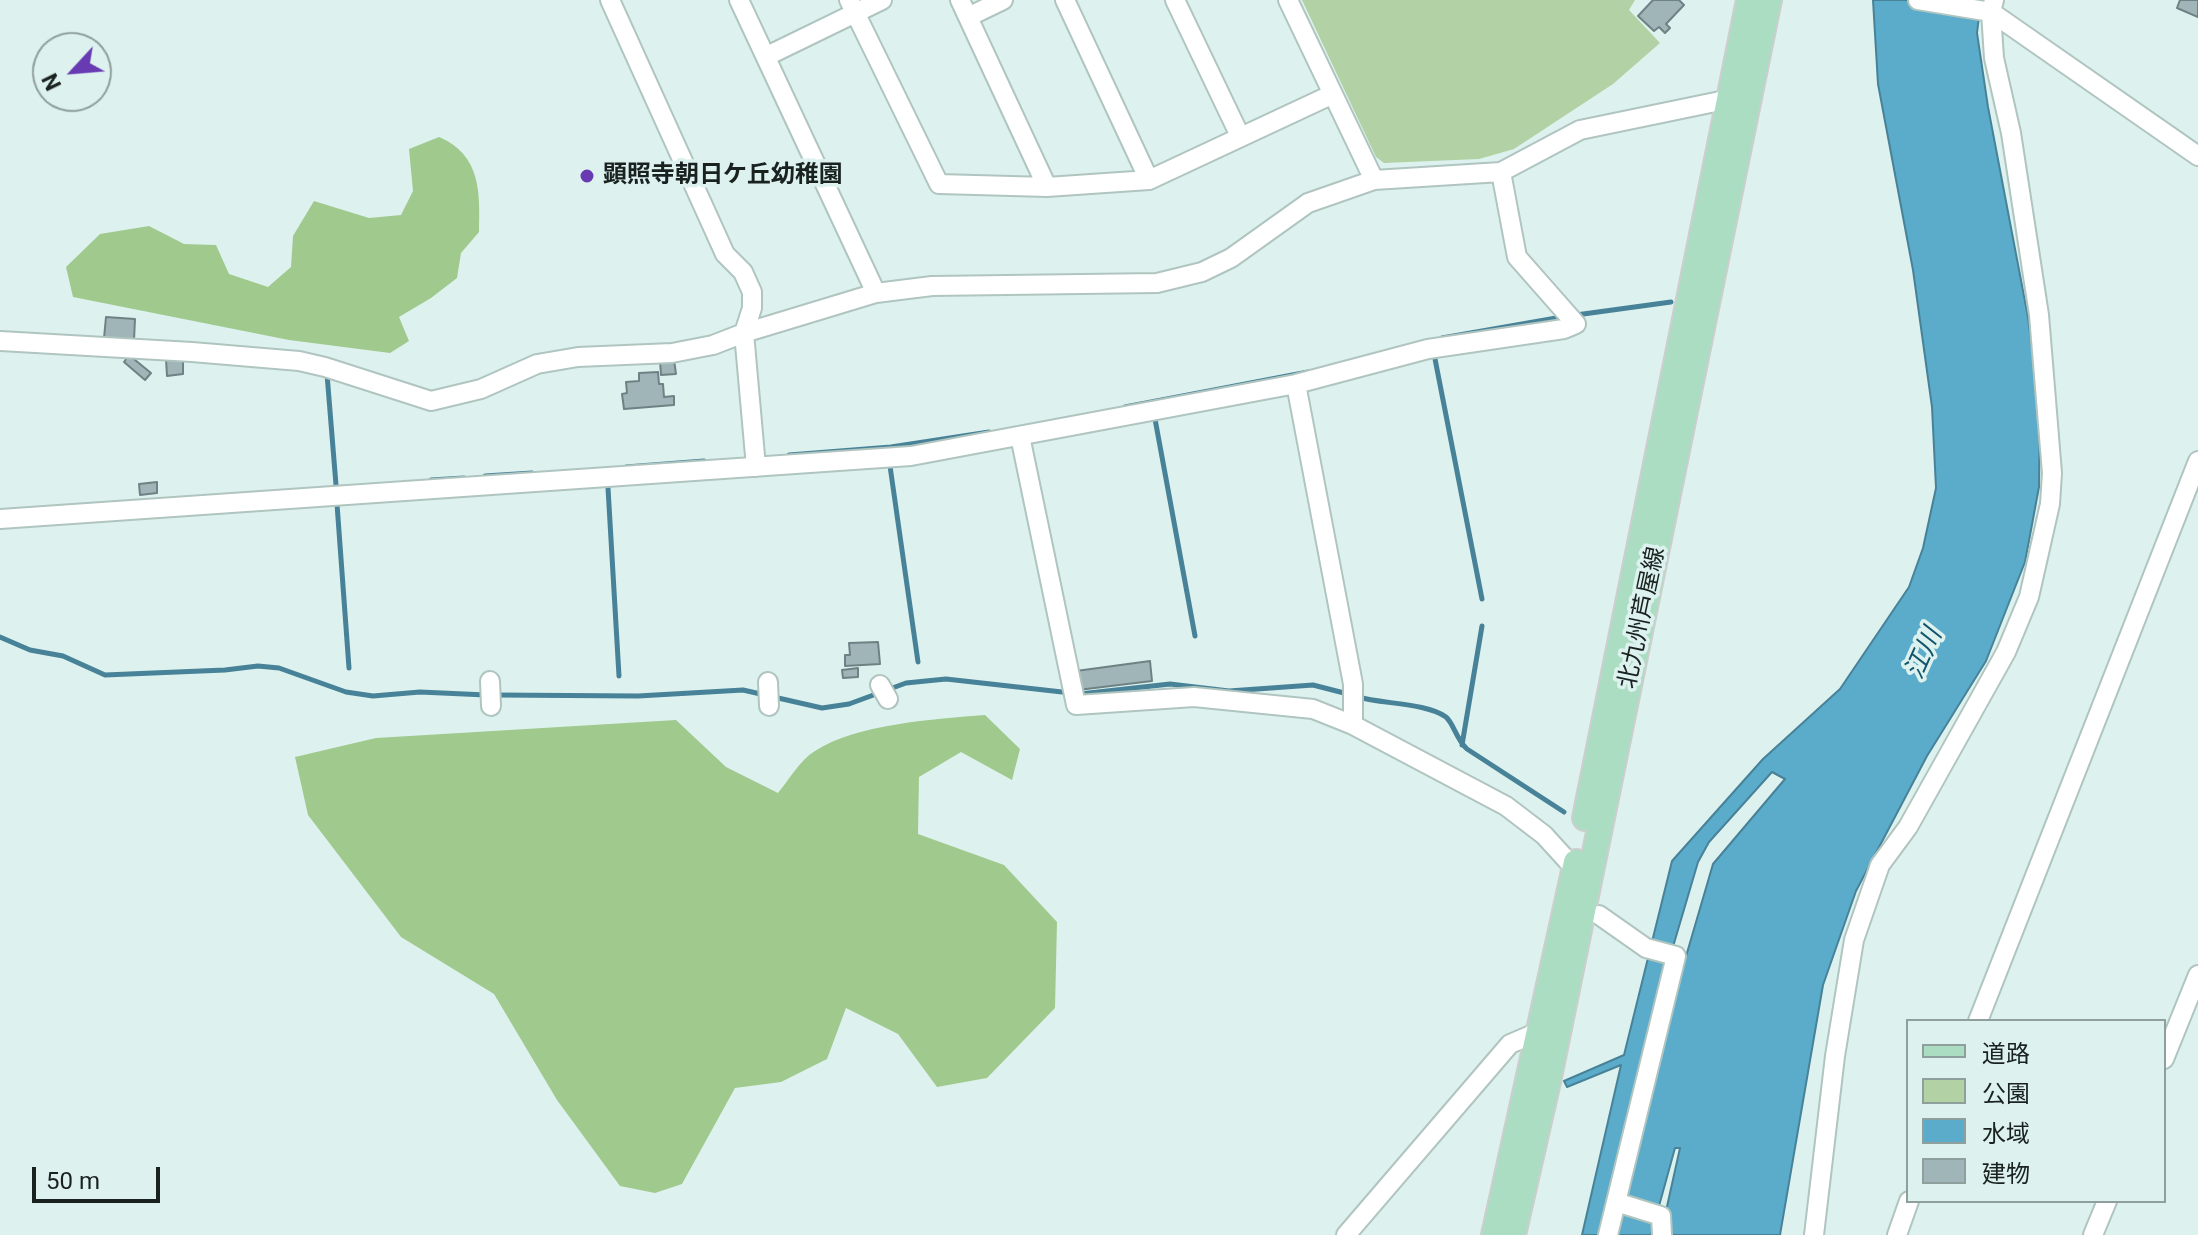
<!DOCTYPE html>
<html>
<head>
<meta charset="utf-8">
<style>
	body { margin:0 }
	#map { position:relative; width:2198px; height:1235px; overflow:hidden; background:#ddf2ee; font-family:Roboto,"Noto Sans JP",sans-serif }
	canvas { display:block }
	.legend { position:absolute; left:1906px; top:1019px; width:260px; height:184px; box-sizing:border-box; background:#ddf2ee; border:2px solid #8f9f9c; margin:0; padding:10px 14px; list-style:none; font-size:24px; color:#1a2220 }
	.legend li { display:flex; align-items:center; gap:16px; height:40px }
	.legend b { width:40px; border:2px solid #8f9f9c }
	.north { position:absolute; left:32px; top:32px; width:80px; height:80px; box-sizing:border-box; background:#ddf2ee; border:2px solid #8f9f9c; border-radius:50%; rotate:244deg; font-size:22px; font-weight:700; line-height:32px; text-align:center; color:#1a2220 }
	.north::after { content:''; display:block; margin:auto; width:28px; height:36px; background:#683bb3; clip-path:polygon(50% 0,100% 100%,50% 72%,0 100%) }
	.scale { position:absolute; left:32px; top:1167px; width:128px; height:36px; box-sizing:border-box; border:4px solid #1a2220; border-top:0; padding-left:10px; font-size:24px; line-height:28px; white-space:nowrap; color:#1a2220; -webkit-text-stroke:6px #ddf2ee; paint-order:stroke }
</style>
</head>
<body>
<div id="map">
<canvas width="2198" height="1235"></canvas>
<ul class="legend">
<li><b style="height:10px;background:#aaddc1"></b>道路</li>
<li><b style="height:22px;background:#b2d1a4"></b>公園</li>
<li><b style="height:22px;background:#5babcb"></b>水域</li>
<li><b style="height:22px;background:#9fb5b7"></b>建物</li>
</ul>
<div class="north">N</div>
<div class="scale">50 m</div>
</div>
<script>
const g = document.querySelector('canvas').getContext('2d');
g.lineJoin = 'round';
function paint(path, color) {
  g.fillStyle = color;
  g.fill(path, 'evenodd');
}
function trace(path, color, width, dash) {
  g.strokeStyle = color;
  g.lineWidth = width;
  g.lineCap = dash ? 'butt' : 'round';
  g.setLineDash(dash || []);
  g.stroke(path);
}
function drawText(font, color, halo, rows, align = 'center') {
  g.font = font + ' Roboto,"Noto Sans JP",sans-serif';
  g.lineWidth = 7;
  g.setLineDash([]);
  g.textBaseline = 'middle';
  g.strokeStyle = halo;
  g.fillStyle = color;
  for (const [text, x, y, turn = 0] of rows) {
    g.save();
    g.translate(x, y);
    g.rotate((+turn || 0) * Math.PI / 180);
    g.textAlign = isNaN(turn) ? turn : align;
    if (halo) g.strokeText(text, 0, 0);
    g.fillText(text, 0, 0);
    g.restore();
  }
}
const green = new Path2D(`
	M1302 0H1635L1629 10 1660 43 1613 84 1514 149 1479 159 1384 163 1376 157Z`);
const forest = new Path2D(`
	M439 137C481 155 480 192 479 232L461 253 457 278 431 298 399 317 409 341 390 353 289 340 73 297 66 267 100 234 149 226 184 244 216 245 229 274 268 287 291 267 293 236 314 201 369 218 401 215 413 191 409 149Z
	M985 715 1020 749 1012 780 961 752 919 777 918 834 1004 865 1057 922 1055 1008 987 1078 937 1087 898 1034 846 1008 827 1059 781 1082 735 1088 682 1184 655 1193 620 1186 557 1100 494 994 401 937 308 815 295 757 376 738 676 720 726 767 778 793C789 780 800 760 815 751 856 724 935 719 985 715Z`);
const water = new Path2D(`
	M1873 0H1981L1977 33 1988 107 2028 317 2040 411 2039 487 2025 562 1986 661 1927 756 1856 891 1823 985 1780 1235H1666V1211L1680 1148H1675L1651 1235H1618L1675 994 1713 864 1785 779 1772 772 1709 842 1698 862 1649 1028 1601 1235H1582L1621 1065 1567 1087 1564 1081 1624 1055 1672 861 1763 759 1840 689 1909 587 1923 548 1936 488 1932 407 1913 270 1878 84Z`);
const stream = new Path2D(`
	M1576 315 1671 302
	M1442 338 1562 317
	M1435 359 1482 599
	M327 374 336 485
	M1125 407 1308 372
	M1155 419 1195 636
	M789 455 891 447 989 432
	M890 466 918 662
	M626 467 704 461
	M485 476 532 473
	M431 480 464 478
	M608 488 619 676
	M337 504 349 668
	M0 637 30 650 63 656 105 675 225 670 258 666 279 668 346 692 373 696 420 692 486 695
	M496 695 638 696 743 690 822 708 849 704 906 683 946 679 1080 694 1170 684 1229 691 1313 685 1348 694
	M1358 697C1382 704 1427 703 1446 717 1454 724 1456 739 1467 749L1564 812
	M1462 745 1482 626`);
const building = new Path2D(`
	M1653 0H1679L1684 5 1666 24 1670 28 1665 33 1659 27 1654 31 1638 16Z
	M2180 0H2198V17L2177 8Z
	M106 317 135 319 134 340 104 338Z
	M129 355 151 373 145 380 124 362Z
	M179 357V361H183V374L167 376 166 359Z
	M674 360 676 374 661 375 660 361Z
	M658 372 659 384H663L664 397 674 396V405L624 409 622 394 627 393 626 382 639 381V373Z
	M157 482V493L140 495 139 484Z
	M878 642 880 664 845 666V655H850L849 643Z
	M1150 661 1152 681 1078 690 1076 671Z
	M858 668V677L843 678 842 670Z`);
const minor = new Path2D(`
	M610 0 725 254 743 272 752 292V308L744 333 756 467
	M739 0 876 293
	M849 0 939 184 1047 187 1149 180 1333 94
	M960 0 1047 187
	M1065 0 1149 180
	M1175 0 1240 136
	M1288 0 1374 180
	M1918 0 1991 12 2198 156
	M968 17 1003 0
	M767 56 882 0
	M0 341 192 352 299 361 325 367 431 401 481 389 537 364 578 357 672 353 713 345 744 333 876 293 932 286 1157 283 1202 272 1231 258 1308 203 1374 180 1501 172 1580 130 1730 99H1739
	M1296 384 1353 684V725
	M1020 436 1076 705 1194 697 1313 709 1353 725 1506 806 1544 835 1575 869
	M0 519 911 456 1296 384 1428 349 1564 329 1576 324 1517 257 1501 172
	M490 681 491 706
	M768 682 769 706
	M880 685 888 699
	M1599 915 1646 948 1676 956 1608 1235
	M1978 1021 2198 461
	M2164 1059 2198 975
	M1616 1202 1661 1216 1662 1235
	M1346 1235 1510 1044 1538 1032 1545 1033
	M1814 1235 1835 1056 1854 940 1880 865 1908 827 2006 652 2029 597 2050 504 2052 473 2039 315 2011 133 1994 58 1991 12 1994 0
	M1897 1235 1909 1201
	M2093 1235 2107 1201`);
const major = new Path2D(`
	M1585 818 1749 0
	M1494 1235 1576 862
	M1513 1235 1548 1082 1769 0`);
const markers = [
	[587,176,8,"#683bb3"]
];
const poiNames = [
	["顕照寺朝日ケ丘幼稚園",603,176]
];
const streetNames = [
	["北九州芦屋線",1643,618,-78]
];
const waterNames = [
	["江川",1925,654,-66]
];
paint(green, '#b2d1a4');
paint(forest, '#a0c98e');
paint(water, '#5babcb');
trace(water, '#488298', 2);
trace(stream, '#488298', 5);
paint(building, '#9fb5b7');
trace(building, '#6e8285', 2);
trace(minor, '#b0c5c0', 22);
trace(major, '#cdcece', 28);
trace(minor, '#fff', 18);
trace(major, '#aaddc1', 24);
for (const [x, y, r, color] of markers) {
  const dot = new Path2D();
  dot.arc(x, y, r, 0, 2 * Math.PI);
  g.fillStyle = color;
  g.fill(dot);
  trace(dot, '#ddf2ee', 3);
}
drawText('bold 24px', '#1a2220', '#ddf2ee', poiNames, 'left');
drawText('24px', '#1a2220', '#ddf2ee', streetNames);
drawText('italic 26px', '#12546b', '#ddf2ee', waterNames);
</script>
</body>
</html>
